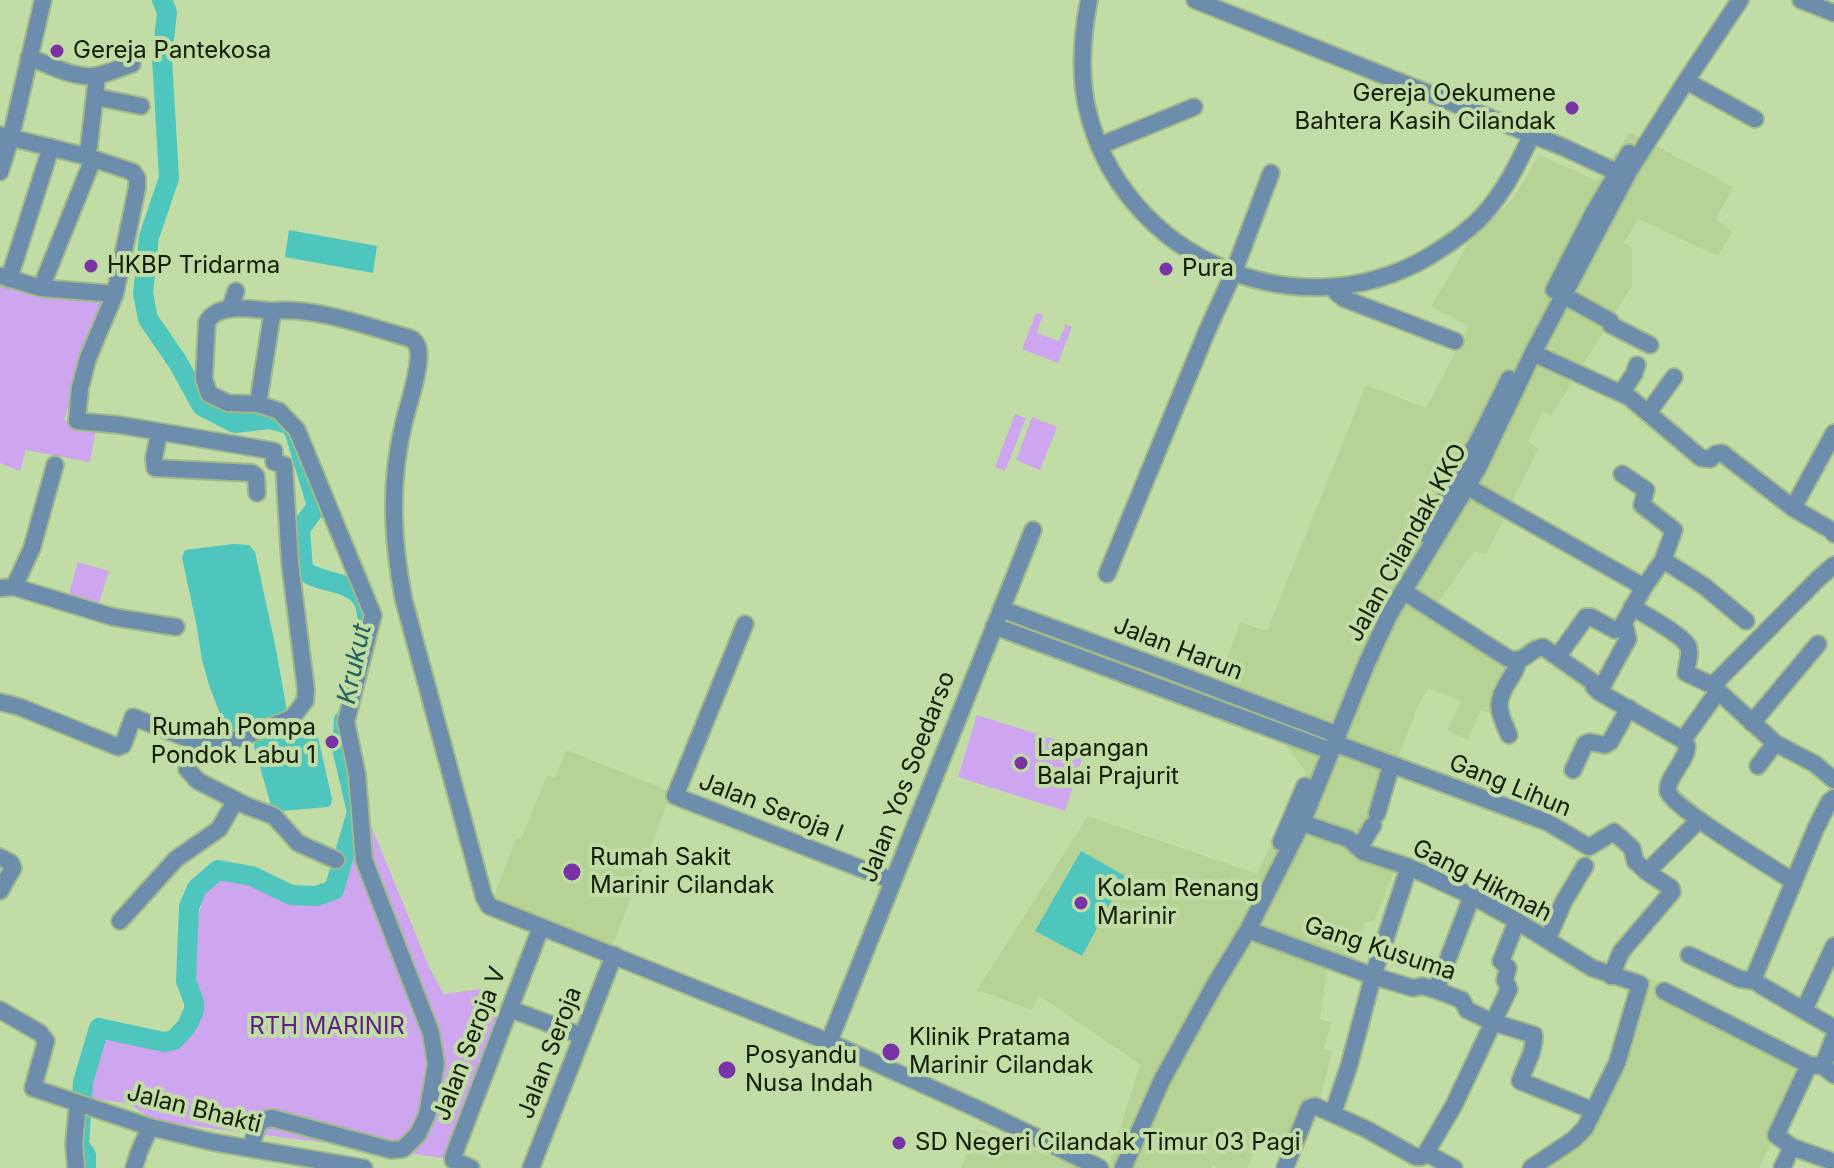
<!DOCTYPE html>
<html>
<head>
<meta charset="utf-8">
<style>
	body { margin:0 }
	canvas { display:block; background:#c2dca6 }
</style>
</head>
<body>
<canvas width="1834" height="1168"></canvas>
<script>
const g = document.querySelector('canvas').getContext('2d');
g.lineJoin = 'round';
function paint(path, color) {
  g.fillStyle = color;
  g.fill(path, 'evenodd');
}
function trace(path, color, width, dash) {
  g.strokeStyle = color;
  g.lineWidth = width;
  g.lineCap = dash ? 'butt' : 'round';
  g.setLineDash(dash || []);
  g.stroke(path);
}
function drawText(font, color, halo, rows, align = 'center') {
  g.font = font + ' Inter,sans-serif';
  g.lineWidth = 8;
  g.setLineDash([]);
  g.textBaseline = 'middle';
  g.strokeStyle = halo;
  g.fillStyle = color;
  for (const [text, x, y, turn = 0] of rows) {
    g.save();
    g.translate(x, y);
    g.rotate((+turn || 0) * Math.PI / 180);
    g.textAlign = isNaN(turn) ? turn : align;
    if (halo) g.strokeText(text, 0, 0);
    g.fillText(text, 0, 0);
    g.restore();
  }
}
const built = new Path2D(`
	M1630 132 1733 187 1716 219 1732 232 1718 256 1638 219 1624 243 1632 248V286L1551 416 1543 412 1528 441 1538 449 1486 555 1474 551 1436 606 1519 662 1491 713 1481 710 1468 739 1447 731 1461 701 1428 688 1418 706 1363 848 1400 857 1374 921 1365 922 1355 959 1330 951 1320 1019 1332 1023 1323 1049 1332 1052 1321 1094 1297 1158 1261 1137 1247 1168H1218L1213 1165 1211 1168H1108L1140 1064 1038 995 1032 1010 977 990 1088 816 1257 874 1306 772 1287 747 1299 709 1220 679 1240 622 1267 631 1366 385 1426 408 1469 326 1431 307 1468 244 1514 197 1539 155 1597 181Z
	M566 750 672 792 610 952 491 904 516 838 521 839 547 775 555 778Z
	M1643 975 1810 1058 1759 1168H1545L1594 1115 1634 1012Z
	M976 1128 1081 1168H961Z`);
const green = new Path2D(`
	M0 283 104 298 64 420 96 429 90 462 26 450 20 471 0 463Z
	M1036 313 1043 315 1037 333 1059 341 1066 324 1072 327 1058 363 1022 349Z
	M1015 414 1026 418 1005 471 995 467Z
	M1032 417 1057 427 1040 470 1016 460Z
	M78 562 109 571 98 606 68 597Z
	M977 715 1085 749 1065 811 958 777Z
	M368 818 430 969 444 994 481 989 504 1029 460 1160 155 1121 128 1103 85 1098 106 1036 171 1043 197 1031 190 944 213 863 321 899 347 879Z`);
const water = new Path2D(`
	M289 230 377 246 373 273 285 257Z
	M233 544 249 545 255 552 276 649 288 717 296 728 311 732 318 737 332 799 331 805 328 807 282 811 272 809 254 746 255 740 226 729 210 688 202 660 196 622 182 558 185 550Z
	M1081 851 1125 876 1082 956 1035 931Z`);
const river = new Path2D(`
	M162 0 167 12 162 58 169 178 149 237 143 293 148 319 177 361 202 406 235 423 270 419 289 424 294 430 317 506 300 529 303 570C321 585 353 579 364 602 366 606 366 610 367 615
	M86 1168V1155L79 1145 83 1082 99 1028 164 1042 174 1040 187 1026 194 1010V1002L186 981 189 907 197 888 218 870 252 876 291 895 316 896 334 890 357 812 342 748 344 720`);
const minor = new Path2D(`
	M1089 0C1082 36 1079 72 1087 108 1121 257 1296 334 1428 257 1448 245 1469 231 1485 213 1506 189 1518 163 1532 135
	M1195 0 1563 147 1623 175
	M1801 0 1834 13
	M29 57C50 65 72 78 95 76 107 74 120 68 132 64
	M1686 81 1755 119
	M96 97 141 106
	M0 135 85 156 133 172 137 178V188L115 294 88 358 80 388 77 421 120 425 274 451V462L284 465 290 563 306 690 305 701 292 718 216 747H210L133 717 123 745 118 747 20 707 0 702
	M1099 146 1194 107
	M85 156 89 146 97 76
	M0 172 11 137 43 0
	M1 276 41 288 115 294
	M9 279 51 147
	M41 288 93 159
	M1333 288 1337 293 1345 299 1455 341
	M1554 290 1594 212 1629 153
	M1563 295 1610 321 1611 325 1650 345
	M230 309 236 291
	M1533 353 1629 397 1701 458 1710 459 1716 454 1722 453 1793 508 1831 530 1834 534
	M1621 393 1634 374 1637 365
	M258 404 271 321 274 311C312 306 374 328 412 339 416 343 417 344 418 349 422 365 408 405 404 422 389 483 392 541 404 601L484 897 489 906 829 1042 982 1111 1100 1168
	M1648 413 1674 377
	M159 433 154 458 155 468 252 473 256 476 257 493
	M1622 474 1646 490 1642 505 1674 530 1663 560
	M1466 486 1644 587
	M1793 508 1834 433
	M1425 534 1478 441 1509 379
	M1107 574 1207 331 1233 274 1271 173
	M14 587 32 548 55 465
	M0 588 14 587 113 617 176 627
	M1403 591 1509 659C1527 663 1528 649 1543 647L1593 682 1594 687 1599 692 1683 740 1687 746C1687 761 1666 778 1668 791 1670 806 1776 870 1794 882
	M1632 607C1644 614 1682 635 1688 646 1691 653 1687 665 1686 673L1716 687
	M1001 609 1170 671 1338 735
	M745 624 675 796 893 881
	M994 626 1331 751
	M1558 656 1586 617H1591L1615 630 1621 628 1644 587 1663 560 1704 586 1746 621
	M1718 691 1775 743 1815 764 1834 780
	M1599 692 1628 639 1624 622
	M1752 723 1818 644
	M1509 735C1498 710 1494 703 1510 679 1514 672 1517 669 1517 661
	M196 740 187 769 198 781 247 806 274 816 298 843 336 860
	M1683 740 1716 694 1718 691 1716 682 1818 579 1834 565
	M1334 743 1547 822 1589 847 1614 832 1632 848 1635 861 1647 872 1671 888 1672 892 1621 952 1611 976
	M1758 766 1775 743
	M1573 770 1585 744 1590 742 1605 745 1610 742 1629 708
	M1834 798 1829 802 1816 828 1755 975V981L1762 986 1834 1028
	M1377 814 1391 766
	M1302 823 1349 839 1363 852 1409 867 1472 896 1517 921 1592 968 1640 984 1617 1063 1585 1128 1573 1140 1531 1168
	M1281 842 1305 786
	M1352 842 1362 843 1373 825
	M0 857 11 863 13 868 0 891
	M1647 872 1699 820
	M120 921 176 859 219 829 236 800
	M1248 930 1373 976 1413 988 1422 986 1436 990 1462 1000 1467 1010 1492 1022 1534 1035C1535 1052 1525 1065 1520 1081L1594 1111
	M1547 940 1564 901 1585 866
	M1689 955 1740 979 1755 981
	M1436 990 1472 896
	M1664 991 1809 1065 1823 1066
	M510 1009 582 1036
	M0 1010 40 1033 46 1041 33 1088 150 1127 212 1142 364 1168
	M1804 1010 1834 946
	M1834 1037 1823 1066 1834 1075
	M829 1042 1033 530
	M1809 1065 1776 1135 1792 1147 1834 1162
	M1333 1113 1349 1066 1373 976 1409 867
	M252 1149C253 1139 255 1130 260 1121L272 1118 391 1150 403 1149 418 1134 427 1115 436 1064 431 1033 364 860 357 774 346 722 373 615 297 430 279 411 258 404 228 403 209 394 204 379 207 322C219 301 254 310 274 311
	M1426 1153 1454 1168
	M76 1168 74 1144 78 1103
	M134 1168 139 1152 150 1127
	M471 1168 453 1160V1157L541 927
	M531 1168 614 955
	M1123 1168 1162 1080 1214 986 1248 930 1302 823 1366 665 1389 615 1478 468 1533 353 1629 171 1686 81 1740 0
	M1285 1168 1309 1108 1315 1106 1366 1129 1416 1157H1421L1426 1153 1454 1105 1509 989 1505 980 1508 968 1501 961 1517 921
	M1782 1168 1792 1147`);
const markers = [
	[57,51,8,"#7933a6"],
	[1572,108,8,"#7933a6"],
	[91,266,8,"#7933a6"],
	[1166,269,8,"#7933a6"],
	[332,742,8,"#7933a6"],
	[1021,763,8,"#7933a6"],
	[572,872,10,"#7933a6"],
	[1081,903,8,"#7933a6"],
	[891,1052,10,"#7933a6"],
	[727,1070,10,"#7933a6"],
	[899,1143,8,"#7933a6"]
];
const poiNames = [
	["Gereja Pantekosa",73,51],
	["Gereja Oekumene",1556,94,"right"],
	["Bahtera Kasih Cilandak",1556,122,"right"],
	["HKBP Tridarma",107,266],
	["Pura",1182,269],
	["Rumah Pompa",316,728,"right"],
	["Pondok Labu 1",316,756,"right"],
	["Lapangan",1037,749],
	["Balai Prajurit",1037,777],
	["Rumah Sakit",590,858],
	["Marinir Cilandak",590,886],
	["Kolam Renang",1097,889],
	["Marinir",1097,917],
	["Klinik Pratama",909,1038],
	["Marinir Cilandak",909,1066],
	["Posyandu",745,1056],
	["Nusa Indah",745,1084],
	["SD Negeri Cilandak Timur 03 Pagi",915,1143]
];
const streetNames = [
	["Jalan Cilandak KKO",1407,543,-61],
	["Jalan Harun",1178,649,21],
	["Jalan Yos Soedarso",908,777,-69],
	["Gang Lihun",1510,786,22],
	["Jalan Seroja I",771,808,21],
	["Gang Hikmah",1482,881,27],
	["Gang Kusuma",1380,949,18],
	["Jalan Seroja V",470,1044,-69],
	["Jalan Seroja",550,1053,-69],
	["Jalan Bhakti",194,1109,14]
];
const parkNames = [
	["RTH MARINIR",327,1027]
];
const waterNames = [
	["Krukut",355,664,-78]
];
paint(built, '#b6d295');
paint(green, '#cea6ef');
paint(water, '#4ec6bd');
trace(river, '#4ec6bd', 20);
trace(minor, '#a2b98a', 20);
trace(minor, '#6d8dac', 16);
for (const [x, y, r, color] of markers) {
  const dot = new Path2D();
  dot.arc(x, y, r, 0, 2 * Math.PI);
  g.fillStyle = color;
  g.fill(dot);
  trace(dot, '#c2dca6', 3);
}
drawText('24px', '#131c08', '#c2dca6', poiNames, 'left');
drawText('24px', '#131c08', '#c2dca6', streetNames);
drawText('24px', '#5f1f86', '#c2dca6', parkNames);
drawText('italic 26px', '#22635f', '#c2dca6', waterNames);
</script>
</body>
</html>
